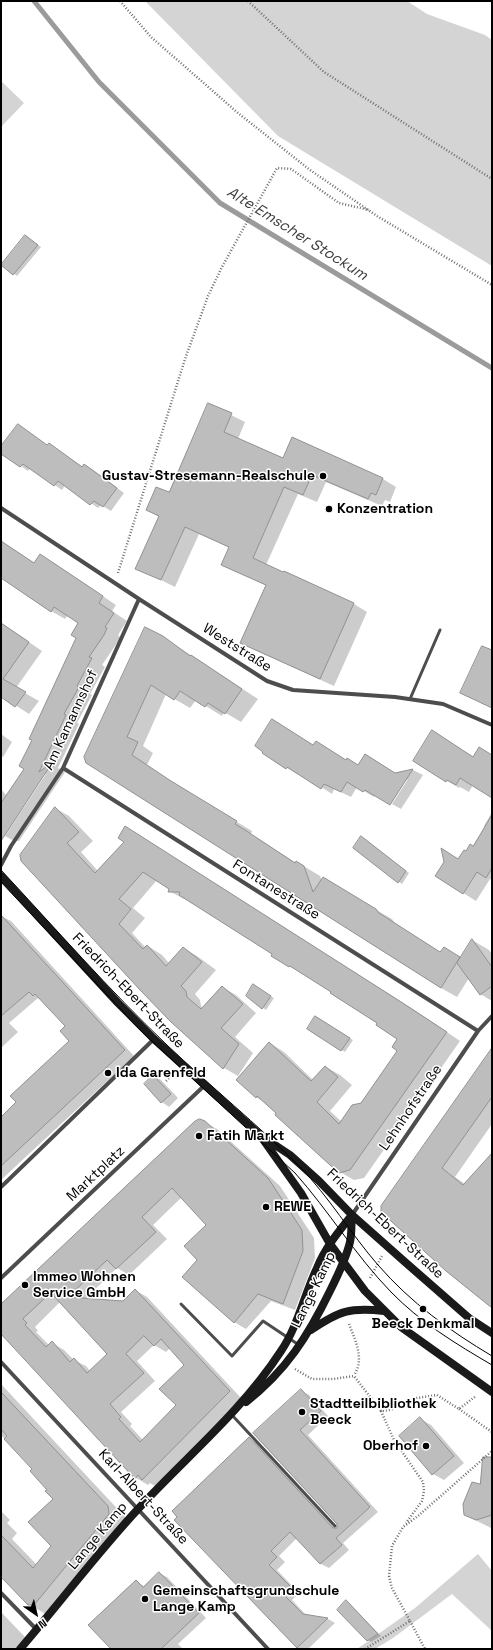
<!DOCTYPE html>
<html>
<head>
<meta charset="utf-8">
<style>
	body { margin:0 }
	#map { position:relative; width:493px; height:1650px; overflow:hidden; background:#fff; font-family:"Space Grotesk",sans-serif }
	canvas { display:block }
	.frame { position:absolute; inset:0; border:2px solid #000; pointer-events:none }
	.north { position:absolute; left:16px; top:1594px; width:40px; height:40px; -webkit-text-stroke:3px #fff; paint-order:stroke; rotate:146deg; font-size:11px; font-weight:700; line-height:16px; text-align:center; color:#000 }
	.north::after { content:''; display:block; margin:auto; width:14px; height:18px; background:#000; clip-path:polygon(50% 0,100% 100%,50% 72%,0 100%) }
</style>
</head>
<body>
<div id="map">
<canvas width="493" height="1650"></canvas>
<div class="frame"></div>
<div class="north">N</div>
</div>
<script>
const g = document.querySelector('canvas').getContext('2d');
g.lineJoin = 'round';
function paint(path, color) {
  g.fillStyle = color;
  g.fill(path, 'evenodd');
}
function trace(path, color, width, dash) {
  g.strokeStyle = color;
  g.lineWidth = width;
  g.lineCap = dash ? 'butt' : 'round';
  g.setLineDash(dash || []);
  g.stroke(path);
}
function drawText(font, color, halo, rows, align = 'center') {
  g.font = font + ' "Space Grotesk",sans-serif';
  g.lineWidth = 3;
  g.setLineDash([]);
  g.textBaseline = 'middle';
  g.strokeStyle = halo;
  g.fillStyle = color;
  for (const [text, x, y, turn = 0] of rows) {
    g.save();
    g.translate(x, y);
    g.rotate((+turn || 0) * Math.PI / 180);
    g.textAlign = isNaN(turn) ? turn : align;
    if (halo) g.strokeText(text, 0, 0);
    g.fillText(text, 0, 0);
    g.restore();
  }
}
const green = new Path2D(`
	M145 1H407L427 14 485 35 492 40V266L278 136Z
	M1 81 24 103 1 127Z
	M478 1554 492 1571V1631L452 1594 393 1638 375 1649H357L415 1608Z`);
const shadow = new Path2D(`
	M25 236 41 247 17 276 2 265Z
	M209 404 245 422 238 439 283 459 293 438 383 479 396 487 390 502 385 500 382 506 326 482 317 502 298 494 266 565 283 573 284 572 354 604 367 612 334 686 255 650 241 642 267 586 223 565 230 548 199 534 175 587 137 568 159 517 147 510 170 494Z
	M50 444 83 467 84 465 92 469 124 493 111 511 101 505 98 508 65 485 62 490 30 468 28 471 1 452V448L48 446Z
	M1 541 34 563 40 555 54 563 116 605 112 611 127 621 118 635 120 637 117 643 102 665 105 667 90 694 92 695 77 723 79 724 58 768 65 772 19 841H14L5 836 46 774H44L1 834V789L7 796 25 768 33 740 78 637 79 622 68 615 65 619 51 611 1 577Z
	M1 623 42 651 16 688 39 701 29 714 1 696Z
	M163 637 258 699 241 722 224 712 222 716 196 700 190 708 166 694 143 746 153 753 147 765 187 792 252 831 251 834 296 863 297 862 320 876 322 881 323 879 392 919 395 923 441 953 444 948 461 958 472 940 489 950 492 954V1001L480 994 469 978 457 997 441 988 87 762Z
	M1 734 12 742 3 757 1 756Z
	M445 739 474 757 492 755V797L473 785 469 792 460 787 459 788 415 761Z
	M314 746 359 766 396 774 413 770 423 775 401 809 392 804 408 779 375 795 374 797 357 787 351 797 334 789 332 794 298 772 297 774 281 764Z
	M55 808 69 816 93 841 81 852 98 871 139 836 413 1009 460 1041 364 1178 354 1180 340 1172 305 1142 264 1102 256 1097 237 1080 270 1043 284 1052 313 1080 326 1067 340 1075 352 1085 330 1111 342 1122 361 1103 399 1051V1039L332 991 289 966 274 954 189 900 184 899 169 891 170 888 157 880 133 908 145 918 132 933 146 948 148 946 162 955 169 963 183 948 197 956 216 970 195 994 200 1000 201 1006 203 1008 222 987 236 995 256 1013 235 1037 253 1053 238 1076 224 1068 171 1021 22 861Z
	M492 812V880L490 879 476 901 436 876 462 862 466 853 473 847 485 829 484 826Z
	M364 839 409 873 402 884 354 848Z
	M1 916 11 921 134 1056 1 1180V1118L18 1102 71 1042 67 1026 43 1001 38 998 9 1023 18 1032 1 1048Z
	M253 986 274 998 266 1010 247 995Z
	M316 1017 353 1040 345 1052 308 1029Z
	M492 1058V1124L455 1177 465 1184 492 1155V1307L382 1212Z
	M154 1076 161 1080 178 1098 169 1107 162 1102 145 1084Z
	M204 1122 217 1129 280 1186 314 1238 315 1258 295 1310 271 1301 246 1329 234 1322 198 1260 208 1225 182 1197 153 1225 167 1239 129 1275 117 1268 85 1299 123 1302 135 1290 147 1297 241 1398 155 1486 150 1483 148 1485 136 1478 1 1332V1305ZM60 1302 109 1354 90 1371 86 1366 74 1360 64 1350 52 1343 49 1345 36 1332 38 1331 35 1327ZM154 1345 166 1352 170 1348 186 1365 177 1405 143 1440 130 1426 132 1424 121 1412 155 1381 137 1361Z
	M1 1384 126 1518 47 1615 29 1604 1 1575V1511L10 1520 7 1523 17 1533 12 1539 37 1565 52 1546 54 1499 34 1469 1 1435Z
	M301 1391 309 1395 328 1416 308 1435 378 1512 343 1543 349 1550 329 1568 321 1564 297 1538 279 1556 285 1562 277 1570 299 1593 292 1600 307 1616 328 1619 335 1623 308 1649H300L297 1647 175 1520 249 1439 257 1443 336 1529H338V1524L254 1433Z
	M420 1419 431 1425 464 1463 444 1480 433 1474Z
	M492 1469V1528H491L465 1515 481 1485Z
	M159 1573 167 1577 206 1618 178 1644 183 1649H112L136 1581 145 1587Z
	M347 1602 350 1604 381 1636 371 1642 368 1640Z
	M1 1612 25 1637 24 1649H1Z`);
const stream = new Path2D(`
	M34 1 99 82 220 203 492 368`);
const building = new Path2D(`
	M25 235 38 245 13 275 1 265Z
	M208 403 232 413 224 432 283 458 292 437 383 478 376 495 371 493 368 499 312 475 303 495 284 487 253 558 283 572 284 571 354 603 320 679 240 643 266 585 221 565 229 547 185 527 161 580 135 569 159 516 146 510 156 487 169 492Z
	M18 424 47 445 49 443 82 467 84 464 117 488 103 507 94 501 90 505 58 481 54 486 23 464 20 467 1 454V446Z
	M1 541 34 563 40 554 103 596 99 603 114 613 105 627 107 628 104 635 89 657 92 658 77 686 79 687 64 714 66 715 39 772 52 763 1 841V803L24 769 19 766 32 740 29 739 76 638 71 635 78 623 54 607 51 612 1 578Z
	M1 623 29 642 3 679 26 692 15 707 1 697Z
	M145 627 163 636 190 656 191 655 242 689 225 714 208 703 205 707 180 691 174 700 151 685 127 737 138 742 132 755 171 781 237 821 235 824 245 830 295 863 296 861 304 866 313 892 323 877 376 909 379 913 440 952 444 947 460 957 441 988 86 763 84 757Z
	M482 646 492 650V708L460 693Z
	M272 719 313 745 316 741 346 760 347 758 358 765 365 754 395 773 413 769 390 805 365 790 363 792 347 782 341 792 324 784 321 789 287 767 286 769 262 753 263 752 255 746Z
	M432 730 473 757 479 747 492 755V798L460 778 456 785 447 780 446 782 413 761Z
	M55 807 79 832 67 843 95 873 124 842 118 838 125 826 398 1000 447 1032 350 1170 339 1173 330 1165 275 1115 276 1113 257 1096 256 1098 236 1080 269 1042 311 1081 325 1066 338 1077 317 1102 339 1124 352 1105 361 1103 397 1051 392 1047 397 1039 376 1025 377 1023 330 993 331 992 290 966 289 967 271 956 272 954 179 895 180 892H168L169 889 143 872 119 899 131 909 119 924 143 949 147 945 166 966 183 947 202 962 181 986 186 991 187 997 201 1009 222 986 243 1004 221 1028 239 1044 223 1069 171 1022 141 991 21 861 20 855Z
	M492 815V868L486 878 477 872 463 894 435 876 444 862 441 848 458 859 464 850 466 851 470 844 473 846Z
	M361 836 406 871 398 883 353 848Z
	M1 915 125 1050 1 1166V1117L16 1102 10 1096 69 1041 60 1031 65 1026 35 994 33 996 29 992 1 1016Z
	M472 939 492 967V986L480 995 457 963Z
	M253 984 271 996 262 1009 246 996Z
	M315 1016 350 1038 341 1051 307 1029Z
	M492 1048V1097L442 1168 463 1185 492 1153V1308L446 1271 381 1212V1206Z
	M153 1075 171 1094 161 1103 144 1084Z
	M200 1119 205 1121 268 1178 302 1230 303 1251 283 1304 258 1294 234 1323 182 1277 197 1260 184 1246 206 1225 172 1188 142 1217 156 1232 116 1269 107 1260 68 1297 123 1301 135 1289 230 1391 142 1480 138 1475 135 1479 1 1334V1304L195 1121ZM51 1293 107 1354 87 1373 74 1358 70 1362 52 1341 46 1347 25 1325 27 1323 23 1319ZM144 1336 154 1346 161 1339 184 1365 159 1389 176 1405 140 1442 119 1419 121 1417 110 1404 144 1373 126 1354Z
	M301 1389 321 1411 300 1430 370 1507 336 1538 342 1545 320 1564 290 1532 271 1551 277 1557 269 1565 292 1588 284 1595 303 1614 328 1618 297 1648 174 1520 177 1517 172 1511 249 1437 333 1528H337V1524L253 1433Z
	M1 1392 108 1506 109 1514 34 1605H28L1 1577V1535L33 1568 51 1546 28 1522 53 1499 45 1491 47 1490 30 1471 32 1469 4 1439 7 1436 1 1429Z
	M420 1417 454 1456 432 1475 399 1436Z
	M483 1457H492V1515L476 1520 464 1515 463 1504 472 1482 480 1484Z
	M159 1572 199 1613 161 1649H111L88 1625 136 1580 143 1587Z
	M346 1600 378 1634 367 1641 337 1610Z`);
const path = new Path2D(`
	M120 1 151 37 238 113 310 170 377 216 492 285
	M248 1 324 72 492 179
	M118 573 185 359 208 296 222 267 277 168 291 169 339 203 369 210
	M166 1081 175 1072
	M370 1278 382 1256
	M349 1324C355 1340 365 1359 354 1375
	M295 1369 312 1379H333L354 1376 381 1411 390 1410 417 1398 437 1395 459 1409 476 1396
	M459 1409 492 1432
	M381 1411 394 1440 423 1482 424 1491 422 1501 406 1523
	M410 1621 425 1649
	M365 1649 410 1621 392 1588 389 1576 392 1546 403 1527 418 1516 492 1451`);
const lane = new Path2D(`
	M410 699 440 630
	M181 1304 232 1356 263 1321 299 1345
	M231 1414 335 1526`);
const street = new Path2D(`
	M1 508 139 599 267 681 293 690 395 697 443 704 492 725
	M63 768 478 1031
	M1 865 11 846 63 768 139 599
	M1 1187 154 1039
	M352 1215 478 1031 492 1016
	M1 1278 205 1085
	M1 1362 268 1649
	M1 1593 37 1630`);
const secondary = new Path2D(`
	M1 876 118 1003 154 1039 260 1135 290 1155 319 1181 352 1215 405 1262 469 1318 492 1333
	M262 1138 301 1193 330 1244 365 1291 401 1327 492 1392
	M311 1330C339 1311 350 1307 384 1311
	M246 1402C286 1371 308 1336 330 1291 338 1275 346 1259 350 1242 352 1233 351 1224 352 1215
	M20 1649C60 1603 97 1553 139 1508 187 1456 242 1411 281 1351 298 1326 304 1295 317 1268 325 1248 339 1231 352 1215`);
const tram = new Path2D(`
	M1 870C56 929 108 989 167 1045 210 1086 257 1124 300 1167 329 1197 351 1234 378 1265 411 1303 450 1331 492 1356
	M1 882 143 1033 295 1173C329 1211 355 1255 391 1292 420 1322 456 1344 492 1365`);
const markers = [
	[323,476,4,"#000"],
	[329,509,4,"#000"],
	[108,1073,4,"#000"],
	[199,1136,4,"#000"],
	[266,1207,4,"#000"],
	[25,1285,4,"#000"],
	[423,1309,4,"#000"],
	[302,1412,4,"#000"],
	[426,1446,4,"#000"],
	[145,1599,4,"#000"]
];
const poiNames = [
	["Gustav-Stresemann-Realschule",315,476,"right"],
	["Konzentration",337,509],
	["Ida Garenfeld",116,1073],
	["Fatih Markt",207,1136],
	["REWE",274,1207],
	["Immeo Wohnen",33,1277],
	["Service GmbH",33,1293],
	["Beeck Denkmal",423,1324,"center"],
	["Stadtteilbibliothek",310,1404],
	["Beeck",310,1420],
	["Oberhof",418,1446,"right"],
	["Gemeinschaftsgrundschule",153,1591],
	["Lange Kamp",153,1607]
];
const streetNames = [
	["Weststraße",237,648,32],
	["Am Kamannshof",71,720,-65],
	["Fontanestraße",276,890,32],
	["Friedrich-Ebert-Straße",128,991,46],
	["Lehnhofstraße",411,1108,-56],
	["Marktplatz",96,1174,-43],
	["Friedrich-Ebert-Straße",385,1224,43],
	["Lange Kamp",314,1290,-64],
	["Karl-Albert-Straße",143,1497,47],
	["Lange Kamp",98,1536,-50]
];
const waterNames = [
	["Alte Emscher Stockum",297,234,32]
];
paint(green, '#d4d4d4');
paint(shadow, '#0003');
trace(stream, '#9b9b9b', 5);
paint(building, '#bdbdbd');
trace(building, '#919191', 1);
trace(path, '#6f6f6f', 2.5, [1, 2]);
trace(lane, '#4d4d4d', 3);
trace(street, '#4d4d4d', 4);
trace(secondary, '#1a1a1a', 8);
trace(tram, '#000', 1);
for (const [x, y, r, color] of markers) {
  const dot = new Path2D();
  dot.arc(x, y, r, 0, 2 * Math.PI);
  g.fillStyle = color;
  g.fill(dot);
  trace(dot, '#fff', 1.5);
}
drawText('bold 14px', '#000', '#fff', poiNames, 'left');
drawText('14px', '#000', '#fff', streetNames);
drawText('italic 15px', '#3c3c3c', '#fff', waterNames);
</script>
</body>
</html>
